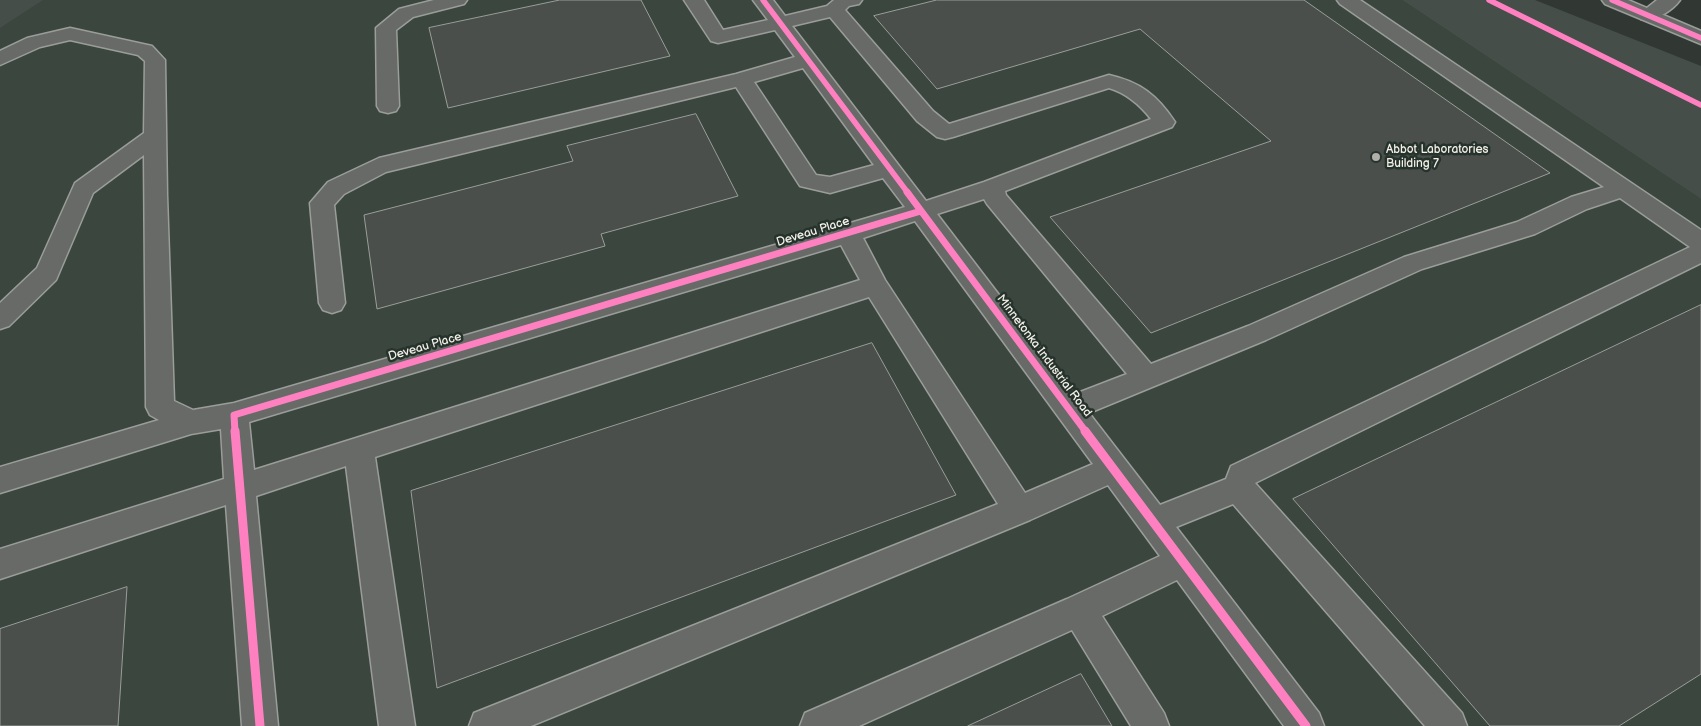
<!DOCTYPE html>
<html>
<head>
<meta charset="utf-8">
<style>
	body { margin:0 }
	canvas { display:block; background:#313834 }
</style>
</head>
<body>
<canvas width="1701" height="726"></canvas>
<script>
const g = document.querySelector('canvas').getContext('2d');
g.lineJoin = 'round';
function paint(path, color) {
  g.fillStyle = color;
  g.fill(path, 'evenodd');
}
function trace(path, color, width, dash) {
  g.strokeStyle = color;
  g.lineWidth = width;
  g.lineCap = dash ? 'butt' : 'round';
  g.setLineDash(dash || []);
  g.stroke(path);
}
function drawText(font, color, halo, rows, align = 'center') {
  g.font = font + ' "Balsamiq Sans",sans-serif';
  g.lineWidth = 5;
  g.setLineDash([]);
  g.textBaseline = 'middle';
  g.strokeStyle = halo;
  g.fillStyle = color;
  for (const [text, x, y, turn = 0] of rows) {
    g.save();
    g.translate(x, y);
    g.rotate((+turn || 0) * Math.PI / 180);
    g.textAlign = isNaN(turn) ? turn : align;
    if (halo) g.strokeText(text, 0, 0);
    g.fillText(text, 0, 0);
    g.restore();
  }
}
const built = new Path2D(`
	M0 0H1402L1701 199V726H0Z`);
const green = new Path2D(`
	M0 0H43L0 28Z
	M1402 0H1535L1701 66V199Z`);
const building = new Path2D(`
	M560 0H641L670 56 448 108 429 28Z
	M937 0H1304L1550 173 1151 333 1050 217 1271 141 1140 29 937 89 874 16Z
	M696 114 738 196 601 234 605 246 377 309 364 215 573 161 567 146Z
	M1701 305V674L1619 726H1490L1293 499Z
	M872 343 956 495 437 688 411 491Z
	M127 587 118 726H0V629Z
	M1081 674 1112 726H968Z`);
const minor = new Path2D(`
	M434 0H467L464 4 413 17 396 30 399 106 396 111 388 113 380 111 377 106 376 28 399 9Z
	M684 0H704L723 30 768 20 753 0H773L785 16 827 6 834 0H862L859 4 849 6 845 10 933 111 949 124 1109 75C1140 82 1157 95 1175 122L1172 127 1005 191 1006 195 1151 364 1248 326 1404 257 1517 222 1571 197 1604 187 1340 4 1337 0H1360L1701 230V263L1255 483 1462 713 1467 726H1425L1233 504 1176 527 1319 713 1324 726H1284L1177 580 1102 616 1164 713 1169 726H1131L1072 630 859 726H800L805 713 1067 599 1160 556 1108 485 1030 520 531 726H469L474 713 998 504 869 297 375 457 415 726H379L346 466 256 496 278 726H242L226 505 0 579V549L224 479 221 429 191 434 0 493V467L159 420 150 415 146 407 144 155 93 193 56 280 9 326 0 329V303L37 268 75 183 144 133 145 61 138 55 70 40 40 47 0 65V51L27 38 70 28 152 46 165 60 167 195 174 401 193 410 234 403 905 207 883 178 830 193 800 186 736 87 386 172 344 194 334 205 345 303 341 310 332 313 323 310 319 303 310 203 328 182 379 158 736 74 795 57 775 30 718 43 711 41ZM830 17 917 121 937 137 945 139 953 137 1109 88C1126 93 1140 105 1151 119L984 182 926 201 792 26ZM803 68 874 165 830 177 816 175 754 82ZM1620 198 1690 247 1231 466 1226 479 1160 505 1089 413 1266 340 1422 269 1535 234 1587 209ZM984 199 987 204 1127 374 1075 394 937 214ZM915 221 1093 464 1025 493 885 280 863 238ZM841 245 860 280 254 470 249 422Z
	M1657 0H1680C1672 11 1654 22 1641 19L1638 15Z`);
const major = new Path2D(`
	M1602 0H1628L1701 31V44L1605 4Z`);
const cyclewayFar2 = new Path2D(`
	M763 0 908 193
	M1489 0 1701 105
	M1612 0 1701 38`);
const cyclewayFar1 = new Path2D(`
	M907 192 1086 432
	M235 432 234 415 921 211`);
const cycleway = new Path2D(`
	M235 431 260 726
	M1085 431 1306 726`);
const markers = [
	[1376,157,5,"#b0b0a9"]
];
const poiNames = [
	["Abbot Laboratories",1386,150],
	["Building 7",1386,164]
];
const streetNames = [
	["Deveau Place",813,232,-17],
	["Deveau Place",425,347,-16],
	["Minnetonka Industrial Road",1044,356,53]
];
paint(built, '#3b463f');
paint(green, '#454e49');
paint(building, '#4a4f4c');
trace(building, '#9a9d99', 1);
trace(minor, '#9a9d99', 3);
trace(major, '#9a9d99', 3);
paint(minor, '#676a66');
paint(major, '#676a66');
trace(cyclewayFar2, '#ff80c0', 5.5);
trace(cyclewayFar1, '#ff80c0', 7);
trace(cycleway, '#ff80c0', 9);
for (const [x, y, r, color] of markers) {
  const dot = new Path2D();
  dot.arc(x, y, r, 0, 2 * Math.PI);
  g.fillStyle = color;
  g.fill(dot);
  trace(dot, '#26332d', 2);
}
drawText('12px', '#f4f1e8', '#26332d', poiNames, 'left');
drawText('12px', '#f4f1e8', '#26332d', streetNames);
</script>
</body>
</html>
